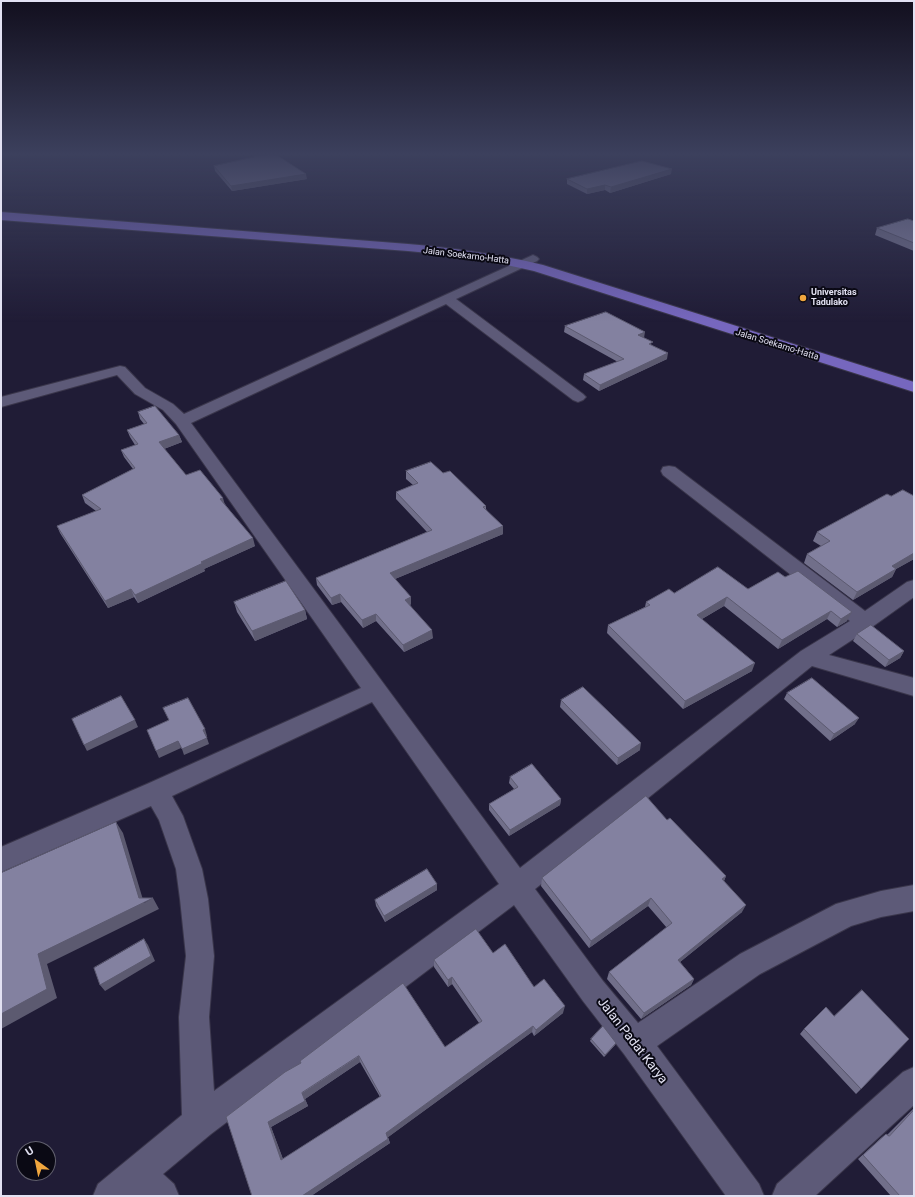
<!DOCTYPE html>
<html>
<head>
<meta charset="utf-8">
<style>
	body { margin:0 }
	#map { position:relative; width:915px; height:1197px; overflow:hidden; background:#201c36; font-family:Roboto,sans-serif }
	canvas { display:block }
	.frame { position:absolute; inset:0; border:2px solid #e2e1f2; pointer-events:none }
	.north { position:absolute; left:16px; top:1141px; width:40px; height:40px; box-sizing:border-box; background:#0a0914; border:1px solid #605f6d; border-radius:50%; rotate:327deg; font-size:11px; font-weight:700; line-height:16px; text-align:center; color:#e2e1f2 }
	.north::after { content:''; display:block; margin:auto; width:14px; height:18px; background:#f0a63e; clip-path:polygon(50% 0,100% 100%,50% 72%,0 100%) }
</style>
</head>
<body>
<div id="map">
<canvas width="915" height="1197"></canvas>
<div class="frame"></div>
<div class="north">U</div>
</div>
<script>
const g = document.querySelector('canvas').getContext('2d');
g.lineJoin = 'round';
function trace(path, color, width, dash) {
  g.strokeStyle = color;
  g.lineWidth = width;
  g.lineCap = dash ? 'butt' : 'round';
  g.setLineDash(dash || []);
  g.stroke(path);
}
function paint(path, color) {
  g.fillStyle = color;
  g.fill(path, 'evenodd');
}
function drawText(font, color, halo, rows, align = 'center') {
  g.font = font + ' Roboto,sans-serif';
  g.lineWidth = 4;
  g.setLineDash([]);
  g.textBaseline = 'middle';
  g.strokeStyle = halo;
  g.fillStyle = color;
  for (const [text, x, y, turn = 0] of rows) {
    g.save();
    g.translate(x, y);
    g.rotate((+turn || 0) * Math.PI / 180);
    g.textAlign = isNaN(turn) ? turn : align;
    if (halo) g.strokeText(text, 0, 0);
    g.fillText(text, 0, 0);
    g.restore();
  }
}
const street = new Path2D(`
	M533 255 537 257 539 259 537 261 456 299 583 394 586 397 583 400 578 402 573 400 446 304 191 423 520 868 801 651 850 621 663 475 661 471 663 467 669 466 675 467 865 611 907 582 914 580V597L872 627 829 655 914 678V696L812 666 535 889 603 981 638 1023 740 954 836 904 881 891 914 885V911L881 917 851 926 760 974 657 1046 759 1184 764 1196H726L624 1054 583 1001 514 905 211 1134 163 1174 174 1184 179 1196H93L98 1184 182 1115 179 1017 186 956 180 899 176 869 159 820 151 806 1 872V847L147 784 361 688 176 424 163 410 135 394 117 375 1 407V397L120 366 125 367 145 388 173 404 184 414ZM372 702 499 884 214 1091 209 1017 214 956 208 899 202 869 183 816 172 796Z
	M914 1067V1105L815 1196H772L777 1184 903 1072Z`);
const primary = new Path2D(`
	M1 212 408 244C453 248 498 254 543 265L914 382V392L534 271C492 261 450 255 408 251L1 220Z`);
const wall = new Path2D(`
	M214 166 307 179 232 191 215 171Z
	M671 174 610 193 605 190 587 194 567 184V179Z
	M914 221V251L875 235 877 228Z
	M565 326 644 338 667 359 599 391 583 380 584 374 618 362 564 332Z
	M138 412 179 435 182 442 164 449 186 475 225 504 255 546 204 569 205 571 138 603 134 597 108 608 60 533 57 526 96 511 85 503 82 495 133 469 124 457 121 450 135 445 130 437 127 430 144 424 140 419Z
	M406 471 443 473 486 506V509L503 534 395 579 411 604 410 605 433 638 404 652 376 621 363 628 341 602 332 605 317 585 316 578 427 532 396 499V492L413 485 406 479Z
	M891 496H914V559L896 569 892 577 853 600 804 563 807 554 821 546 813 541 817 532Z
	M778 572 847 621 837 627 827 619 778 649 724 606 702 619 752 671 683 709 607 633 608 625 645 607 646 602 674 593 748 589Z
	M234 602 305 610 307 619 255 641 237 612Z
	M857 634 904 651 900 658 885 667 853 641Z
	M787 693 855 724 830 741 784 699Z
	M561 700 640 750 617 765 560 707Z
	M510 777 561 799 560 805 509 836 489 810V804L514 789 509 783Z
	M667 820 726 876 724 881 742 912 680 962 694 979 691 985 641 1019 607 979 609 972 667 928 648 906 589 948 541 886 542 878Z
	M437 884V890L385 922 376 906 375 900Z
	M493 953 534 987 563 1013 534 1036 532 1032 388 1137 390 1143 311 1196 226 1117 301 1063 445 1047 479 1023 452 984 448 987 434 967V960ZM360 1062 380 1097 283 1159 271 1127 308 1106 305 1099Z
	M804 1029 861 1089 856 1094 800 1034Z
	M591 1039 616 1043 615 1045 604 1057 590 1041Z
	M914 1108V1196H891L858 1159 881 1138 886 1134 887 1135Z`);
const shadedWall = new Path2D(`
	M672 169 671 174 610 193 611 187Z
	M306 174 307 179 232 191 231 186Z
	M605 185V190L587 194V189Z
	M645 332 644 338 638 335Z
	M668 353 667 359 599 391 600 385Z
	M179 435 182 442 161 450 159 442Z
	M223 498 225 505 220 499Z
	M503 526V534L390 581V573Z
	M253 538 255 546 204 569 205 571 138 603 135 595 201 562Z
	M914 553V559L896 569 892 577 853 600 857 592 892 566Z
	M131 589 134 597 108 608 105 601Z
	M340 594 341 602 332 605 331 598Z
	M411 597V604L405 607V600Z
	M727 597 724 606 695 623 697 615Z
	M305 610 307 619 255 641 252 631Z
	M831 611 827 619 778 649 782 640Z
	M852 612 847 621 837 627 841 619Z
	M376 614V621L363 628 362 620Z
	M432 630 433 638 404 652 403 645Z
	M904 651 900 658 885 667 889 660Z
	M755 663 752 671 683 709 685 701Z
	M859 718 855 724 830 741 834 734Z
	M135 720 138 727 87 751 84 745Z
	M205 729 207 736H206L203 730Z
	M207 738 209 744 184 755 182 749Z
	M178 741 181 748 159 758 156 751Z
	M641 743 640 750 617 765 618 758Z
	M561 799 560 805 509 836 510 830Z
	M116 822 123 833 144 903 153 898 159 909 47 964 57 998 1 1029V1014L38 954 139 898Z
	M726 876 723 883 722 879Z
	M437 884V890L385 922 384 916Z
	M651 898 648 906 589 948 591 941Z
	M746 905 742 912 675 966 678 960Z
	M144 939 148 945 155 961 105 991 100 985Z
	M452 977V984L448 987V980Z
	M694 979 691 985 641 1019 644 1013Z
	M565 1006 563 1013 534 1036 536 1030Z
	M533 1026 532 1032 387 1138 386 1133Z
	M616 1043 615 1045 604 1057 605 1055Z
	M359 1056 360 1062 305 1099 308 1106 271 1127 285 1165 281 1160 268 1122 302 1093Z
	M388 1139 390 1143 311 1196H302Z`);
const building = new Path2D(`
	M268 154H275L306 174 231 186 214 166Z
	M642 161 672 169 611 187 605 185 587 189 567 179Z
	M908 219 914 221V243L877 228Z
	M606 312 645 332 638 335 653 342 649 344 668 353 600 385 584 374 624 359 565 326Z
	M155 406 179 435 159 442 186 475 200 470 223 498 220 499 253 538 201 562 203 563 135 595 131 589 105 601 57 526 101 509 82 495 135 468 121 450 138 444 127 430 147 423 138 412Z
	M431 462 443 473 450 471 486 506 483 507 503 526 390 573 411 597 405 600 432 630 403 645 376 614 362 620 340 594 331 598 316 578 432 530 396 492 418 483 406 471Z
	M903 490 914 496V553L892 566 896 569 857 592 807 554 830 541 817 532 887 494 891 496Z
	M718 567 748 589 778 572 785 577 798 571 852 612 841 619 831 611 782 640 727 597 697 615 755 663 685 701 608 625 650 605 646 602 669 589 674 593Z
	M286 581 305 610 252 631 234 602Z
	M871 625 904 651 889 660 857 634Z
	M812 678 859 718 834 734 787 693Z
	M583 687 641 743 618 758 561 700Z
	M121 696 135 720 84 745 72 719Z
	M188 698 205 729 203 730 207 738 182 749 178 741 156 751 147 730 169 720 163 708Z
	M532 764 561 799 510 830 489 804 518 787 510 777Z
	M646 796 667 820 670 818 726 876 722 879 746 905 678 960 694 979 644 1013 609 972 672 923 651 898 591 941 542 878Z
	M116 822 139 898H153L38 954 47 989 1 1014V873Z
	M427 869 437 884 384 916 375 900Z
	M476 929 493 953 505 944 534 987 544 979 565 1006 536 1030 533 1026 386 1133 388 1139 302 1196H252L226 1117 285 1072 301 1063 300 1061 403 983 445 1047 482 1021 452 977 448 980 434 960ZM359 1056 381 1096 281 1160 268 1122 305 1101 302 1093Z
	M144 939 151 956 100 985 94 968Z
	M862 990 909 1039 861 1089 804 1029 826 1007 834 1016Z
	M603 1026 616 1043 605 1055 591 1039Z
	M914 1110V1196H900L863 1155 886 1134 889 1136Z`);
const markers = [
	[803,298,4,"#f0a63e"]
];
const farStreetnames = [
	["Jalan Soekarno-Hatta",466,256,7],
	["Jalan Soekarno-Hatta",777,345,17]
];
const farPoinames = [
	["Universitas",811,293],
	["Tadulako",811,303]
];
const nearStreetnames = [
	["Jalan Padat Karya",632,1041,52]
];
trace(street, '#3a364b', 2);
trace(primary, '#3a364b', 2);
paint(street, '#5d5a78');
paint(primary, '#7667be');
paint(wall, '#716f8a');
paint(shadedWall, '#5c5a70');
paint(building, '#8381a0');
trace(building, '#5c5a70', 1);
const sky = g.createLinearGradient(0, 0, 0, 322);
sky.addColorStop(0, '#120f1e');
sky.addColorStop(0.48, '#3c405d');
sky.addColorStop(1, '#3c405d00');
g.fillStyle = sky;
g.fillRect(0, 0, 915, 322);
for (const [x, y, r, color] of markers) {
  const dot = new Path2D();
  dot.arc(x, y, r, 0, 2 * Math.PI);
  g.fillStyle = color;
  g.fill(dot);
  trace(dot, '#0a0914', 1.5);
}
drawText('9px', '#e2e1f2', '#0a0914', farStreetnames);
drawText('bold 9px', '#e2e1f2', '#0a0914', farPoinames, 'left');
drawText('13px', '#e2e1f2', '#0a0914', nearStreetnames);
</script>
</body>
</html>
